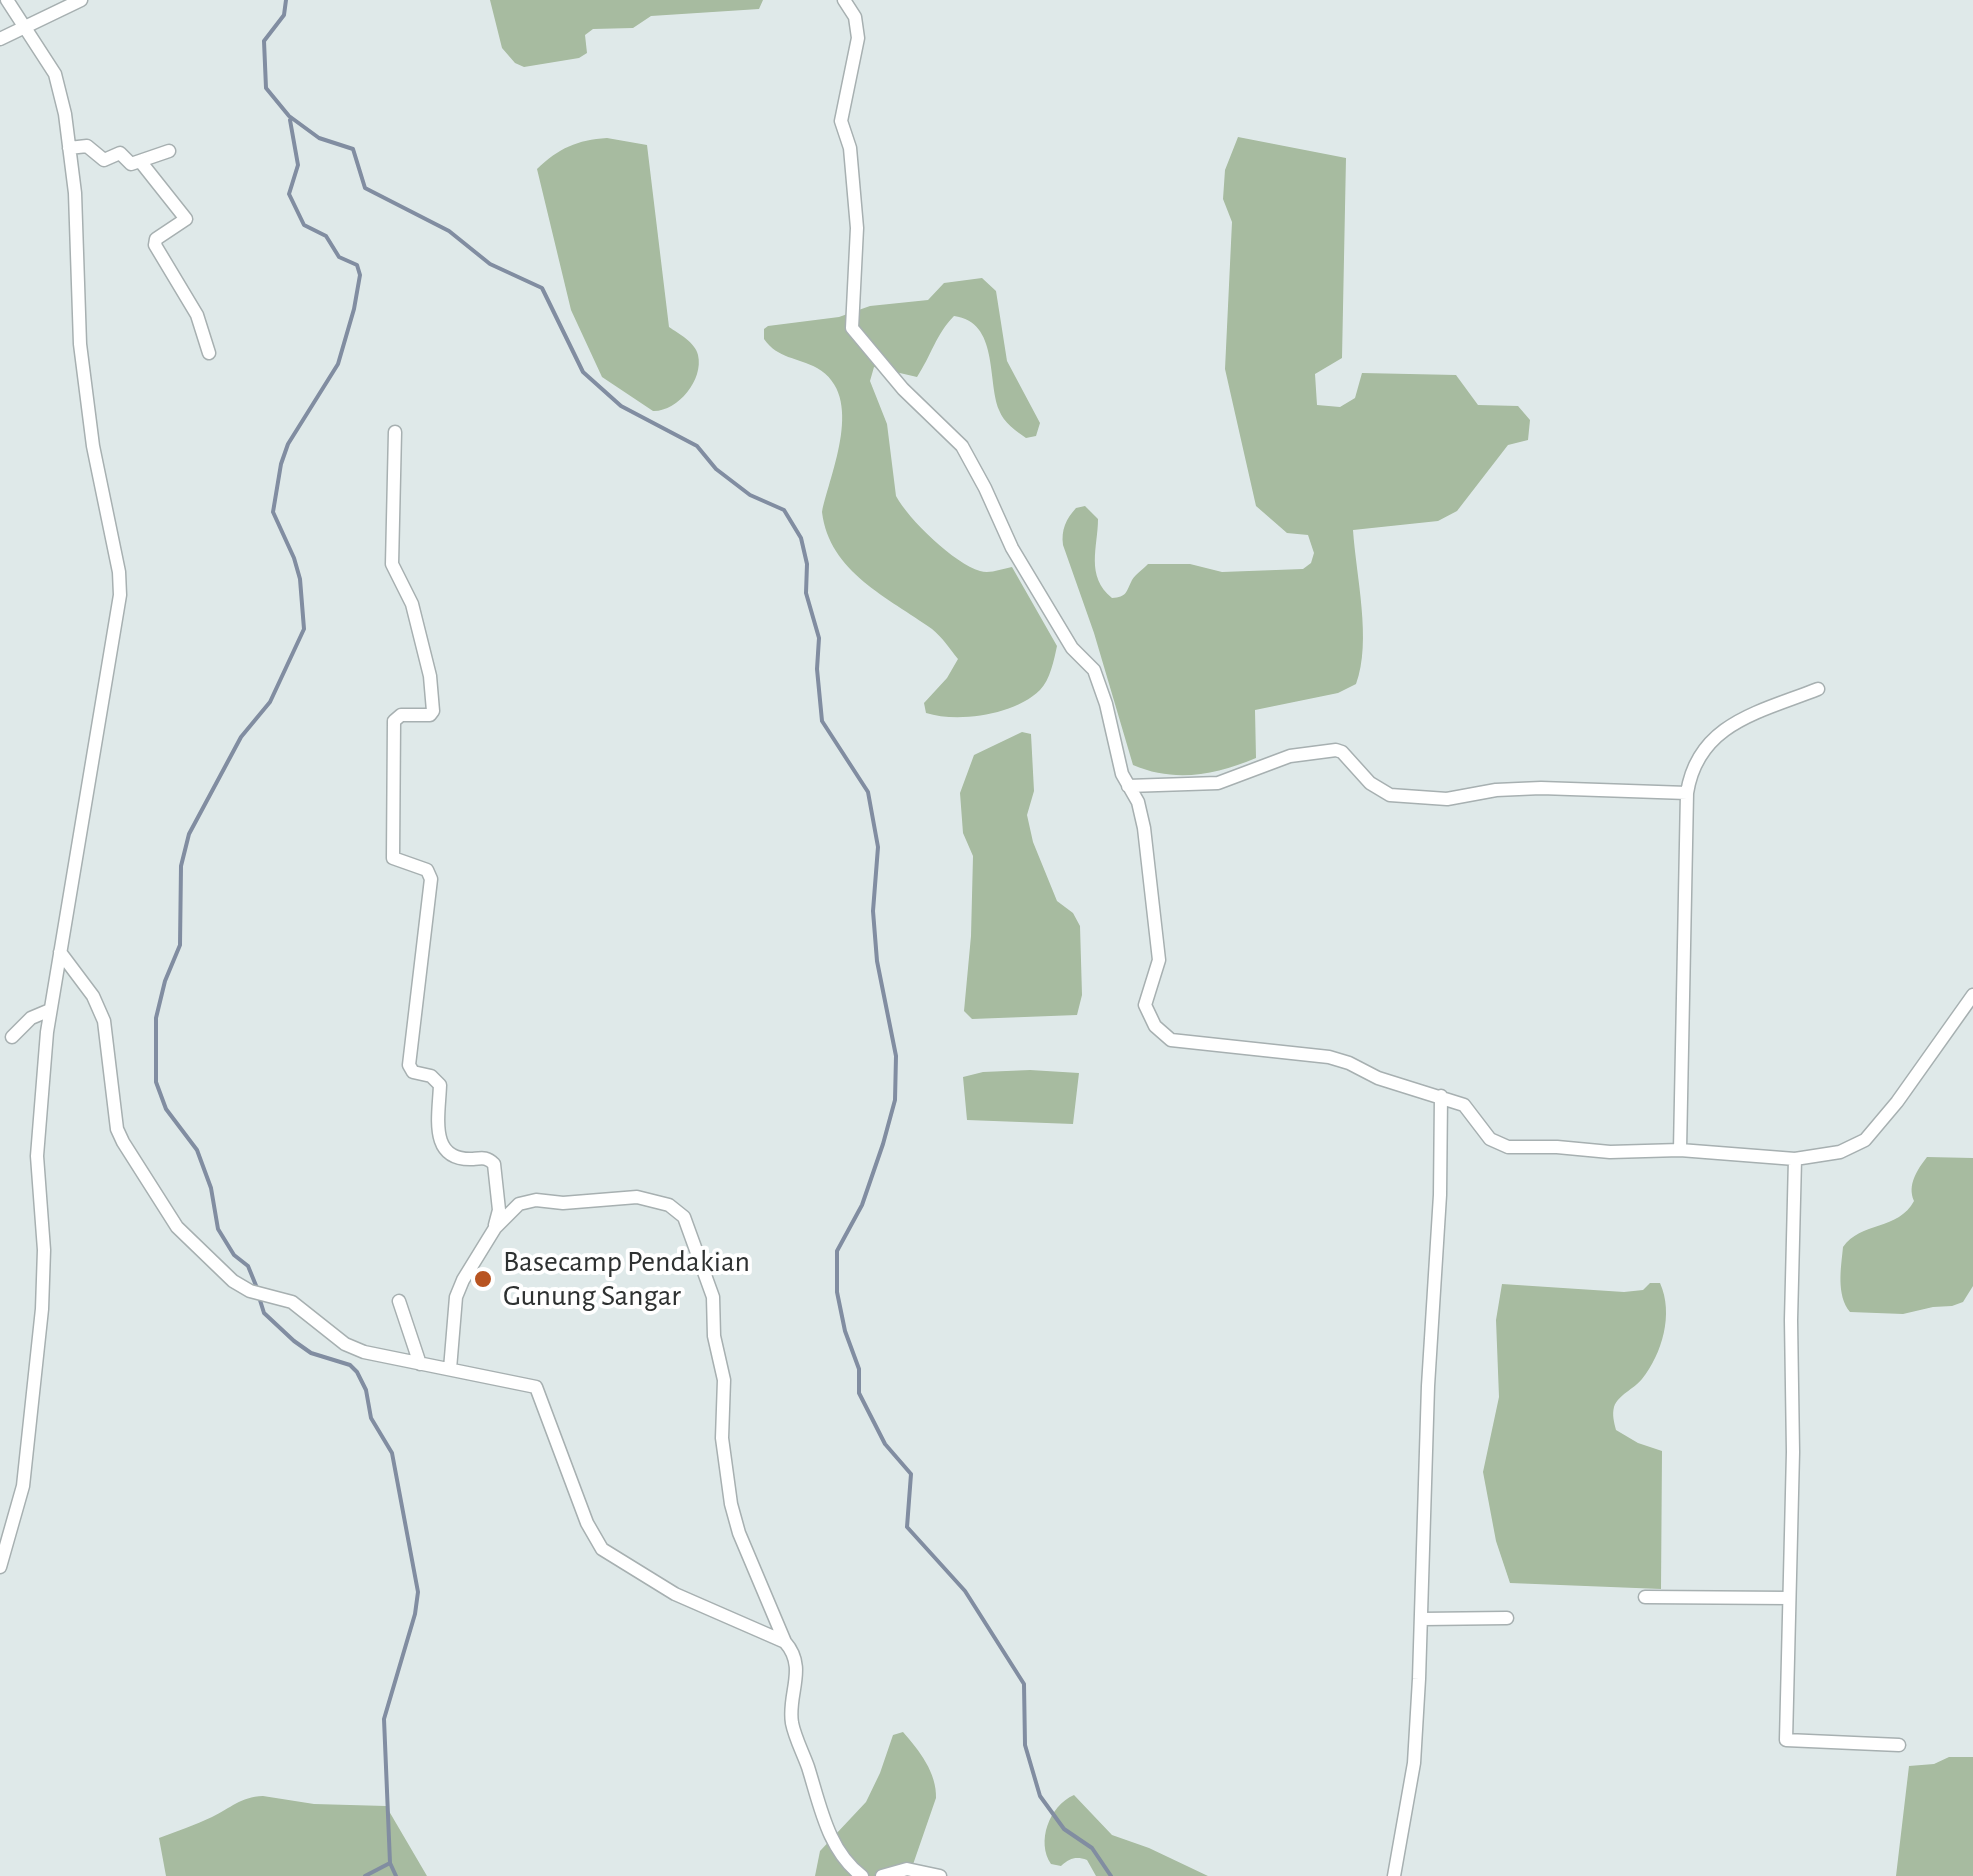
<!DOCTYPE html>
<html>
<head>
<meta charset="utf-8">
<style>
	body { margin:0 }
	canvas { display:block; background:#dfe9e9 }
</style>
</head>
<body>
<canvas width="1973" height="1876"></canvas>
<script>
const g = document.querySelector('canvas').getContext('2d');
g.lineJoin = 'round';
function paint(path, color) {
  g.fillStyle = color;
  g.fill(path, 'evenodd');
}
function trace(path, color, width, dash) {
  g.strokeStyle = color;
  g.lineWidth = width;
  g.lineCap = dash ? 'butt' : 'round';
  g.setLineDash(dash || []);
  g.stroke(path);
}
function drawText(font, color, halo, rows, align = 'center') {
  g.font = font + ' "Alegreya Sans",sans-serif';
  g.lineWidth = 8;
  g.setLineDash([]);
  g.textBaseline = 'middle';
  g.strokeStyle = halo;
  g.fillStyle = color;
  for (const [text, x, y, turn = 0] of rows) {
    g.save();
    g.translate(x, y);
    g.rotate((+turn || 0) * Math.PI / 180);
    g.textAlign = isNaN(turn) ? turn : align;
    if (halo) g.strokeText(text, 0, 0);
    g.fillText(text, 0, 0);
    g.restore();
  }
}
const green = new Path2D(`
	M490 0H763L759 9 651 16 633 28 593 29 585 35 587 53 579 58 524 67 515 63 502 48Z
	M1238 137 1346 158 1342 358 1315 374 1317 405 1340 407 1355 398 1362 373 1456 375 1478 405 1518 406 1530 420 1528 440 1508 445 1457 511 1438 521 1353 530C1356 576 1372 641 1356 684L1338 693 1255 710 1256 758C1215 775 1175 783 1133 765L1094 633 1063 545C1061 530 1066 519 1076 508L1085 506 1098 519C1098 547 1085 576 1112 598 1127 597 1126 592 1132 580 1135 575 1143 569 1148 564H1190L1222 572 1303 569 1311 563 1314 553 1308 535 1287 533 1256 506 1225 369 1232 222 1223 199 1225 170Z
	M607 138 647 145 669 327C679 334 695 342 698 355 704 380 677 412 653 411L602 377 571 310 537 169C559 148 577 140 607 138Z
	M982 278 996 291 1007 361 1040 423 1036 436 1026 438C1016 431 1004 423 999 410 987 380 999 322 954 316 936 334 931 356 917 377L874 367 870 381 887 424 896 496C908 519 955 564 980 571 990 574 1001 569 1012 567L1057 646C1054 660 1050 680 1040 690 1015 715 958 723 926 713L924 703 947 678 958 659C950 649 942 637 932 629 889 598 829 572 822 512 830 473 866 396 817 368 797 357 778 359 764 339V329L768 326 839 317 870 306 928 300 944 283Z
	M1022 732 1031 734 1034 791 1027 815 1033 842 1057 901 1073 913 1080 926 1082 995 1077 1015 972 1019 964 1011 971 936 973 856 963 833 960 793 974 755Z
	M1030 1070 1079 1073 1073 1124 967 1120 963 1077 983 1072Z
	M1927 1157 1973 1158V1286L1963 1302 1952 1306 1933 1307 1903 1314 1850 1312C1836 1295 1841 1268 1843 1247 1860 1222 1899 1230 1914 1201 1907 1185 1917 1170 1927 1157Z
	M1650 1283H1660C1674 1314 1662 1354 1642 1379 1634 1389 1618 1395 1614 1407 1612 1415 1614 1422 1616 1430L1638 1443 1662 1451 1661 1589 1510 1583 1496 1541 1483 1472 1499 1397 1496 1320 1502 1284 1624 1292 1643 1290Z
	M903 1732C919 1750 937 1773 936 1798L909 1876H815L820 1851 866 1802 880 1773 893 1735Z
	M1949 1757H1973V1876H1896L1909 1766 1934 1764Z
	M1074 1795 1112 1835 1149 1848 1208 1876H1096L1087 1860C1076 1856 1070 1858 1061 1866L1051 1864C1036 1842 1049 1806 1074 1795Z
	M263 1796 314 1804 386 1806 427 1876H166L159 1838C177 1831 195 1825 212 1817 231 1808 240 1797 263 1796Z`);
const stream = new Path2D(`
	M286 0 284 15 264 41 266 88 289 116 319 138 353 149 365 188 449 231 490 264 542 288 583 372 621 406 697 446 716 469 750 495 784 510 801 538 807 564 806 593 819 638 817 669 822 721 868 792 878 847 873 911 877 961 896 1056 895 1100 883 1144 862 1205 837 1251V1292L845 1331 859 1369V1393L885 1444 911 1474 907 1527 965 1591 1024 1684 1025 1745 1040 1796 1064 1829 1092 1848 1111 1876
	M257 1288 248 1266 234 1255 218 1229 211 1188 197 1150 166 1109 156 1082V1018L165 981 180 945 181 866 189 834 241 737 270 702 304 629 300 579 294 558 273 512 281 464 288 444 338 364 354 309 360 275 357 265 339 257 326 236 304 225 289 194 298 165 290 120
	M259 1297 264 1313 294 1341 311 1353 350 1365 357 1372 366 1390 371 1418 392 1453 418 1592 415 1614 384 1719 390 1863 365 1876
	M390 1863 396 1876`);
const minor = new Path2D(`
	M844 0 855 17 858 38 841 121 850 148 857 228 852 328 903 389 962 446 985 488 1012 548 1072 648 1094 670 1106 704 1122 774 1138 802 1144 828 1159 960 1145 1005 1155 1026 1171 1040 1329 1057 1349 1063 1378 1078 1464 1105 1490 1139 1508 1147H1557L1610 1152 1680 1150 1795 1159 1840 1152 1865 1140 1897 1102 1973 995
	M0 39 81 0
	M69 148 87 146 104 160 120 153 131 164 169 151
	M140 161 186 219 156 239 155 245 197 315 209 353
	M395 432 392 564 412 604 430 676 433 711 430 715H401L394 721 393 858 427 870 431 879 409 1065 413 1072 431 1076 440 1085C439 1116 428 1161 473 1159 483 1158 487 1157 494 1164L499 1210 495 1225
	M1128 786 1218 783 1290 756 1336 750 1342 752 1370 783 1390 795 1447 799 1496 790 1541 788 1687 793
	M60 952 93 996 104 1021 117 1129 123 1142 177 1227 233 1281 250 1291 292 1302 345 1344 364 1352 536 1387 587 1523 602 1549 675 1594 785 1642
	M12 1037 31 1018 50 1010
	M1680 1150 1687 793C1698 723 1760 712 1818 689
	M1795 1159 1791 1320 1793 1452 1786 1740 1899 1745
	M399 1301 420 1364
	M450 1369 456 1297 463 1280 495 1228 519 1204 536 1200 563 1203 637 1197 669 1205 684 1217 713 1297 714 1336 724 1380 722 1438 731 1504 739 1533 785 1642C808 1668 787 1694 792 1723 795 1738 803 1753 808 1767 820 1805 828 1851 862 1876
	M0 1567 23 1486 42 1309 44 1250 37 1156 47 1032 120 595 119 572 93 446 80 344 75 193 65 114 55 74 7 0
	M1645 1597 1789 1598
	M1422 1619 1507 1618
	M882 1876 907 1869 940 1876
	M1394 1876 1414 1763 1419 1679 1428 1386 1440 1195 1441 1096`);
const markers = [
	[483,1279,10,"#b85421"]
];
const poiNames = [
	["Basecamp Pendakian",503,1262],
	["Gunung Sangar",503,1296]
];
paint(green, '#a7bba0');
trace(stream, '#818da1', 4);
trace(minor, '#a7b0b1', 15);
trace(minor, '#fff', 12);
for (const [x, y, r, color] of markers) {
  const dot = new Path2D();
  dot.arc(x, y, r, 0, 2 * Math.PI);
  g.fillStyle = color;
  g.fill(dot);
  trace(dot, '#fff', 4);
}
drawText('30px', '#2e3131', '#fff', poiNames, 'left');
</script>
</body>
</html>
